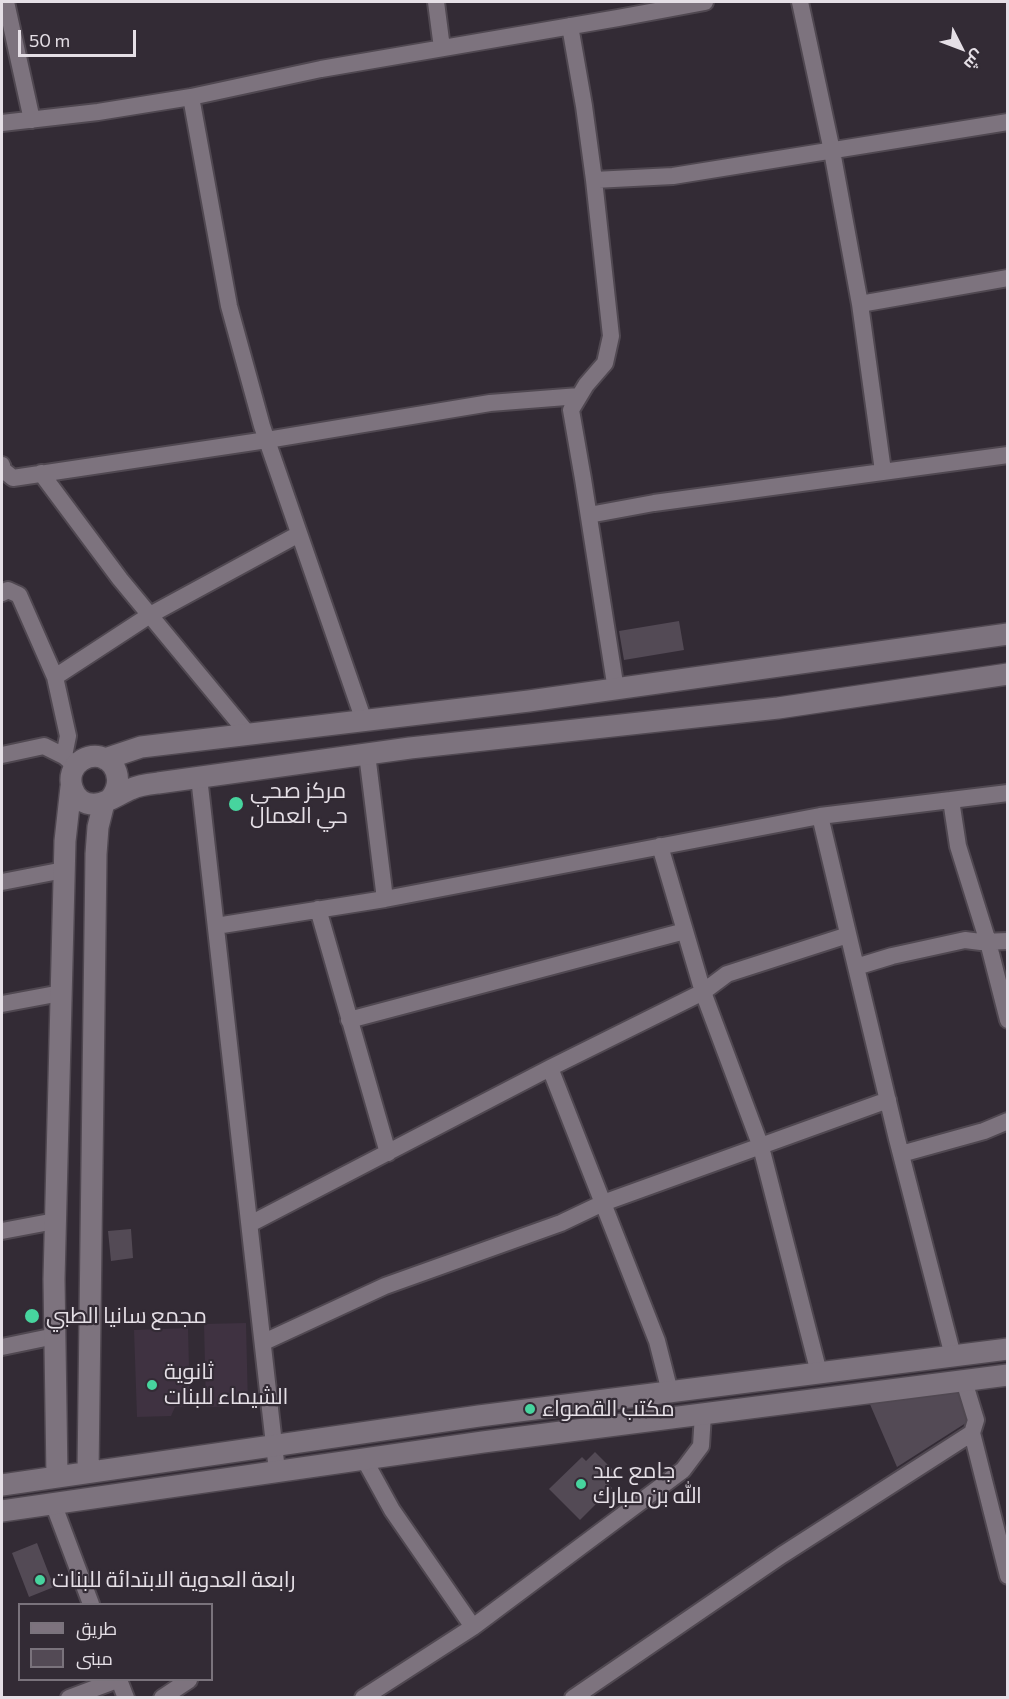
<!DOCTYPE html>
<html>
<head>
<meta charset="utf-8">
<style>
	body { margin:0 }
	#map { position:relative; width:1009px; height:1699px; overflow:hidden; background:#332b35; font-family:Commissioner,Cairo,sans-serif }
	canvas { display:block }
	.frame { position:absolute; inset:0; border:3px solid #e5dfe6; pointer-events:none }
	.legend { position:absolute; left:18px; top:1603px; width:195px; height:78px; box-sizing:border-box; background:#332b35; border:2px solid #7a737c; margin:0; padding:8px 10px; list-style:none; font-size:18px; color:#e5dfe6 }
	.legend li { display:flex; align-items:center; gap:12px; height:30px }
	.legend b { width:30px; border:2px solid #7a737c }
	.north { position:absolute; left:931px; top:18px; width:60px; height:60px; -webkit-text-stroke:4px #332b35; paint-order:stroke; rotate:132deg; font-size:16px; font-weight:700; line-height:24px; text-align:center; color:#e5dfe6 }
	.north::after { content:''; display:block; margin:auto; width:21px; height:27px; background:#e5dfe6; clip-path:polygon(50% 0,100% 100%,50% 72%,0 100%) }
	.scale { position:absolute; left:18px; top:30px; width:118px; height:27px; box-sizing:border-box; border:3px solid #e5dfe6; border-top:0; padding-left:8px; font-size:18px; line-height:21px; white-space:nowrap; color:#e5dfe6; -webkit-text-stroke:4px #332b35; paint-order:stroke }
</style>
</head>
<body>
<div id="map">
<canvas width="1009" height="1699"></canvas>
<div class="frame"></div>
<ul class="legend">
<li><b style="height:8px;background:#7d737e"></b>طريق</li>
<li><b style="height:16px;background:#534a55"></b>مبنى</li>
</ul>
<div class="north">ش</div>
<div class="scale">50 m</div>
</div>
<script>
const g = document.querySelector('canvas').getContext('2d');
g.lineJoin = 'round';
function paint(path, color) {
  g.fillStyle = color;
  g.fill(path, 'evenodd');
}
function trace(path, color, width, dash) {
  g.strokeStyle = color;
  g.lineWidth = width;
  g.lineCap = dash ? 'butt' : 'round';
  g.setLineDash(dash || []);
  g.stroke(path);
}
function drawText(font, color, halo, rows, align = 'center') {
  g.font = font + ' Commissioner,Cairo,sans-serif';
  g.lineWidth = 4.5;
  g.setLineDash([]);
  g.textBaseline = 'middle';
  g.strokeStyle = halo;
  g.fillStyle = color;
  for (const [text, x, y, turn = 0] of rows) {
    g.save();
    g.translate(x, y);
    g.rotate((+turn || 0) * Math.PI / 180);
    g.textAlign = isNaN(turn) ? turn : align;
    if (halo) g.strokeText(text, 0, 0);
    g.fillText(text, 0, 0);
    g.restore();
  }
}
const built = new Path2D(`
	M246 1323 248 1406 206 1407 204 1324Z
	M188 1328 190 1406 175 1407 171 1416 137 1417 134 1330Z`);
const building = new Path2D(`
	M679 621 684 650 624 660 619 631Z
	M131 1229 133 1258 111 1261 108 1231Z
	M960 1390 969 1421 897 1467 869 1402Z
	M595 1452 614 1471 605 1480 612 1488 580 1520 549 1489 582 1457 586 1461Z
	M37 1543 54 1587 29 1597 12 1553Z`);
const minor = new Path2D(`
	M6 2 32 120
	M436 2 442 48
	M800 2 832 151 860 304 883 471
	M570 26 584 106 594 180 611 336 605 363 586 385 571 410 583 479 616 690
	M191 97 229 306 262 426 364 721
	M2 123 98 112 191 97 321 69 618 18 705 2
	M594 180 673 176 1008 122
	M860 304 1008 278
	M2 465 3 470 13 478 267 440 490 403 579 396
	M41 473 120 579 249 735
	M589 515 654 503 1008 455
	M2 593 8 590 19 595 55 677
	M367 754 385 899
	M2 755 44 746 64 756 72 763
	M64 756 68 736 55 677 150 615 299 534
	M199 777 277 1471
	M951 800 958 846 988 942 1008 1020
	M820 816 897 1139 953 1356
	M660 846 703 992 761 1147 819 1373
	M2 882 64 870
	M318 909 388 1153
	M216 926 385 899 820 816 1008 793
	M856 967 892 956 965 940 981 942 1008 941
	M2 1004 61 993
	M349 1020 685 931
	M550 1068 657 1341 670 1392
	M901 1154 984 1131 1008 1121
	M250 1224 550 1068 703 992 727 974 848 935
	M2 1231 55 1221
	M264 1342 385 1286 561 1223 603 1203 888 1100
	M2 1347 55 1336
	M964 1381 976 1420 972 1433 1008 1576
	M364 1459 392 1510 473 1627
	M53 1503 91 1604
	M119 1680 126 1698
	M69 1698 117 1680
	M162 1698 189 1680
	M363 1698 473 1627 683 1470 701 1446 703 1414
	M573 1698 782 1555 972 1433`);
const tertiary = new Path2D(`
	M105 759 141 747 529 701 1008 634
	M111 798C129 775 107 746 82 760 61 773 72 807 97 804 107 803 121 793 131 789 139 785 149 784 158 783L410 748 778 708 1008 674
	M88 1472 96 854 98 827 104 803
	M57 1477 54 1279 65 841 71 787
	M2 1485 479 1416 1008 1349
	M2 1511 483 1442 1008 1375`);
const markers = [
	[236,804,8,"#47d49e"],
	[32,1316,8,"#47d49e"],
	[152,1385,6,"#47d49e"],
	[530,1409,6,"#47d49e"],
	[581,1484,6,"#47d49e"],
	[40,1580,6,"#47d49e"]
];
const poiNames = [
	["مركز صحي",250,791],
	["حي العمال",250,816],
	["مجمع سانيا الطبي",46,1316],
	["ثانوية",164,1372],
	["الشيماء للبنات",164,1397],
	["مكتب القصواء",542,1409],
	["جامع عبد",593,1471],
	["الله بن مبارك",593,1496],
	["رابعة العدوية الابتدائة للبنات",52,1580]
];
paint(built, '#3f3241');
paint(building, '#534a55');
trace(minor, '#504851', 20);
trace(tertiary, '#504851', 24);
trace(minor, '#7d737e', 16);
trace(tertiary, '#7d737e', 21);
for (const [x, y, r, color] of markers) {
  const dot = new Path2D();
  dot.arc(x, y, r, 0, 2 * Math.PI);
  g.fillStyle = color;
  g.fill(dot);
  trace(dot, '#332b35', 2);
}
drawText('22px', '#e5dfe6', '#332b35', poiNames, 'left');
</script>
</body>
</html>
